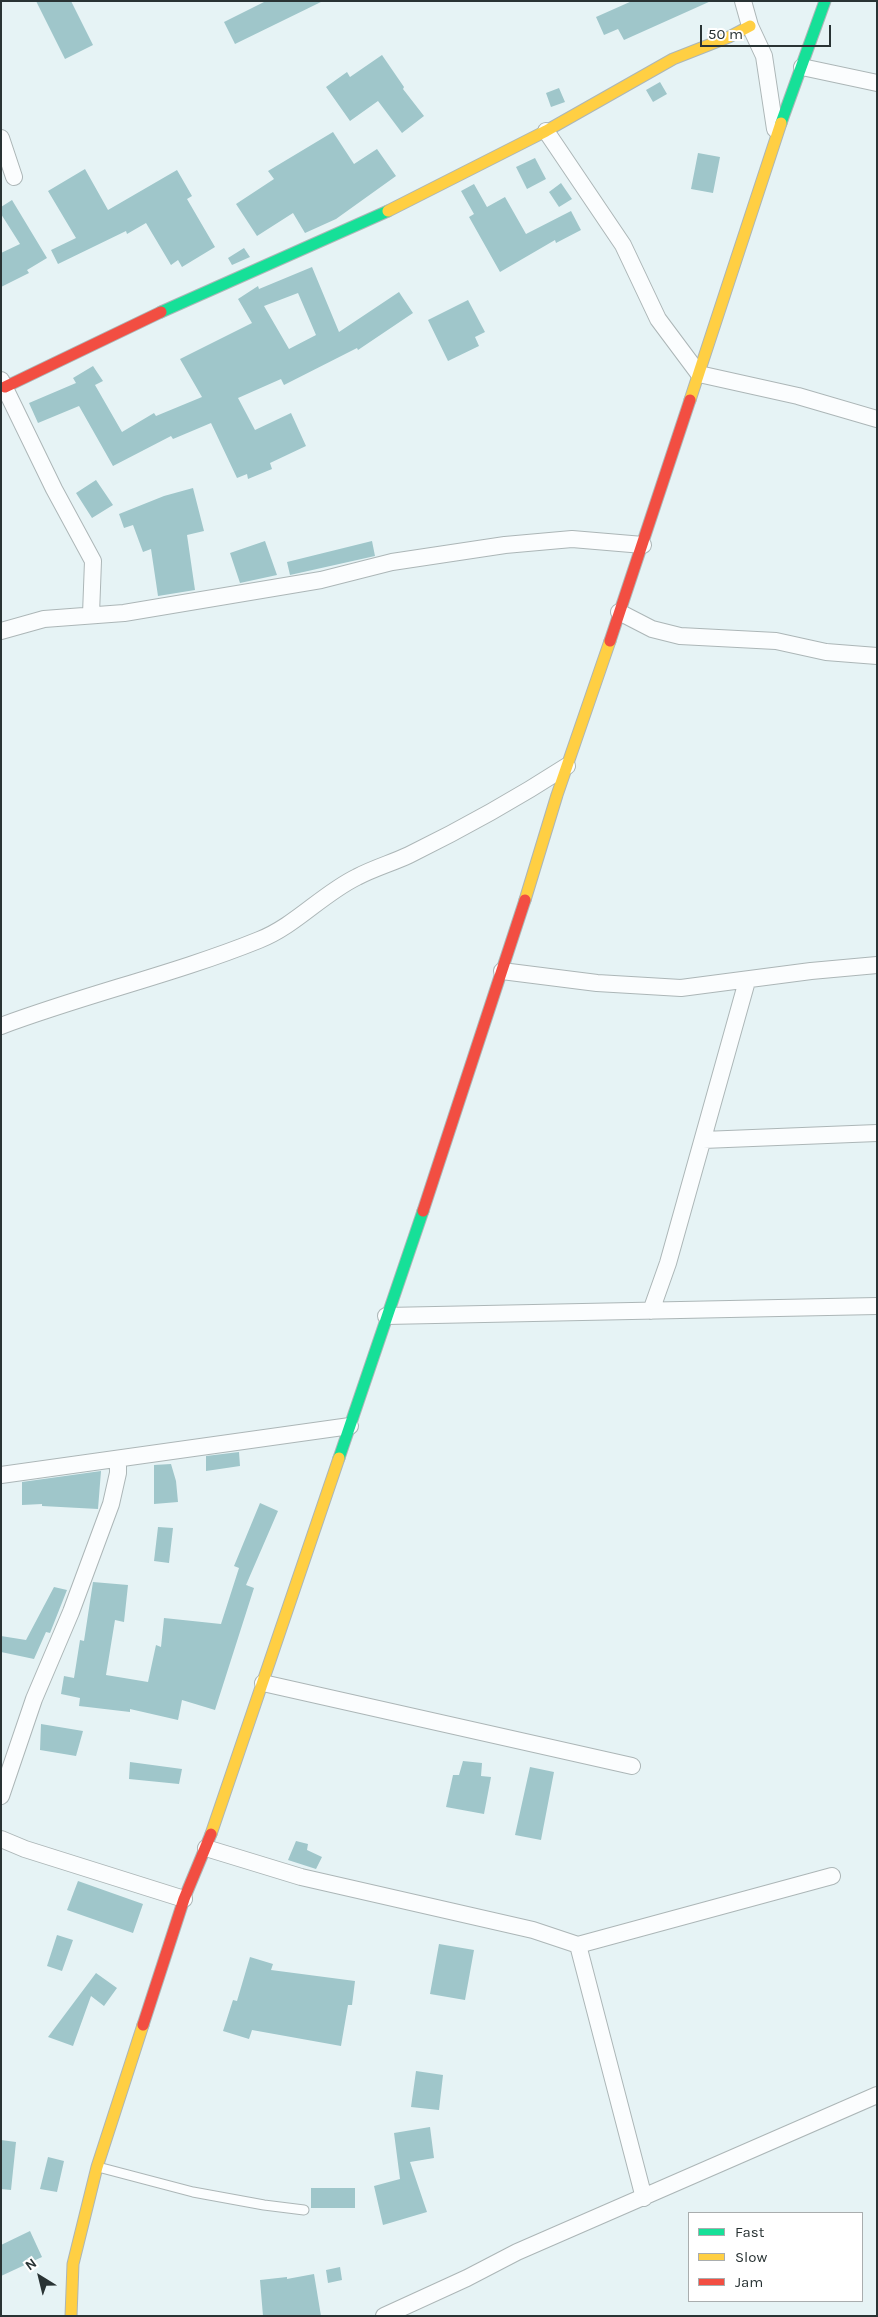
<!DOCTYPE html>
<html>
<head>
<meta charset="utf-8">
<style>
	body { margin:0 }
	#map { position:relative; width:878px; height:2317px; overflow:hidden; background:#e6f3f5; font-family:Karla,sans-serif }
	canvas { display:block }
	.frame { position:absolute; inset:0; border:2px solid #293334; pointer-events:none }
	.legend { position:absolute; left:688px; top:2212px; width:175px; height:90px; box-sizing:border-box; background:#fff; border:1px solid #a9adae; margin:0; padding:6px 9px; list-style:none; font-size:15px; color:#293334 }
	.legend li { display:flex; align-items:center; gap:10px; height:25px }
	.legend b { width:25px; border:1px solid #a9adae }
	.north { position:absolute; left:15px; top:2252px; width:50px; height:50px; -webkit-text-stroke:4px #fff; paint-order:stroke; rotate:324deg; font-size:14px; font-weight:700; line-height:20px; text-align:center; color:#293334 }
	.north::after { content:''; display:block; margin:auto; width:18px; height:22px; background:#293334; clip-path:polygon(50% 0,100% 100%,50% 72%,0 100%) }
	.scale { position:absolute; left:700px; top:25px; width:131px; height:22px; box-sizing:border-box; border:2px solid #293334; border-top:0; padding-left:6px; font-size:15px; line-height:18px; white-space:nowrap; color:#293334; -webkit-text-stroke:4px #fff; paint-order:stroke }
</style>
</head>
<body>
<div id="map">
<canvas width="878" height="2317"></canvas>
<div class="frame"></div>
<ul class="legend">
<li><b style="height:6px;background:#16e098"></b>Fast</li>
<li><b style="height:6px;background:#ffcf43"></b>Slow</li>
<li><b style="height:6px;background:#f24e42"></b>Jam</li>
</ul>
<div class="north">N</div>
<div class="scale">50 m</div>
</div>
<script>
const g = document.querySelector('canvas').getContext('2d');
g.lineJoin = 'round';
function paint(path, color) {
  g.fillStyle = color;
  g.fill(path, 'evenodd');
}
function trace(path, color, width, dash) {
  g.strokeStyle = color;
  g.lineWidth = width;
  g.lineCap = dash ? 'butt' : 'round';
  g.setLineDash(dash || []);
  g.stroke(path);
}
const building = new Path2D(`
	M36 1H71L93 45 65 59Z
	M266 1H323L235 44 224 22Z
	M632 1H711L624 40 618 29 604 35 596 17Z
	M382 55 404 87 403 89 424 116 402 133 378 101 350 121 326 87 347 72 350 77Z
	M660 82 667 94 653 102 646 90Z
	M559 88 565 102 551 107 546 93Z
	M333 132 354 164 377 149 396 176 336 219 305 233 293 213 257 236 236 204 274 179 268 171Z
	M698 153 720 157 713 193 691 189Z
	M535 158 546 179 527 189 516 167Z
	M85 169 108 210 177 170 192 196 187 199 215 247 182 267 178 260 171 265 146 223 127 234 126 231 58 264 51 250 76 238 48 191Z
	M561 183 572 199 559 207 549 192Z
	M474 184 487 207 505 197 526 234 571 211 581 230 556 243 555 240 500 272 469 217 474 214 461 191Z
	M12 200 47 258 27 270 29 273 1 287V253L20 244 1 214V207Z
	M244 248 250 257 232 265 228 258Z
	M312 267 339 332 399 292 413 313 358 350 357 348 284 385 281 379 238 398 255 430 291 413 306 446 270 463 272 469 248 479 247 474 237 478 211 423 173 439 171 436 113 466 79 406 38 423 29 403 76 383 73 378 93 366 103 381 95 385 122 432 154 413 156 416 202 397 180 359 252 323 238 299 258 286 259 289ZM298 293 316 335 289 349 264 306Z
	M468 300 485 332 475 337 479 346 448 361 428 320Z
	M96 480 113 505 92 518 76 493Z
	M193 488 204 531 187 535 195 590 158 596 151 549 143 552 133 525 124 528 119 514 164 496Z
	M265 541 277 575 240 583 230 553Z
	M372 541 375 556 290 575 287 562Z
	M239 1452 240 1466 206 1471V1456Z
	M171 1464 176 1481 178 1502 154 1504V1465Z
	M101 1471 98 1509 42 1506V1504L22 1505V1482Z
	M260 1503 278 1511 246 1585 254 1588 215 1710 182 1700 178 1720 130 1709V1712L79 1706 80 1698 61 1694 64 1676 74 1678 80 1640 84 1641 93 1582 128 1585 124 1622 115 1620 106 1675 148 1682 156 1645 161 1647 164 1618 221 1624 239 1568 234 1566Z
	M158 1527 173 1528 169 1563 154 1561Z
	M54 1587 67 1590 50 1633 46 1632 34 1659 1 1652V1636L26 1640Z
	M41 1724 83 1731 76 1756 40 1750Z
	M463 1761 482 1763 481 1776 491 1777 484 1814 446 1807 453 1775H459Z
	M130 1762 182 1769 179 1784 129 1779Z
	M530 1767 554 1772 541 1840 515 1835Z
	M296 1841 308 1844 307 1850 322 1857 316 1869 288 1860Z
	M78 1881 143 1904 133 1933 67 1910Z
	M57 1935 73 1940 62 1971 47 1966Z
	M439 1944 474 1950 465 2000 430 1994Z
	M250 1957 273 1964 271 1970 355 1981 352 2005H348L341 2046 252 2030 249 2039 223 2031 233 2000 237 2001Z
	M96 1973 117 1988 104 2006 91 1996 73 2046 48 2037Z
	M416 2071 443 2075 439 2110 411 2107Z
	M430 2127 434 2158 410 2162 427 2212 383 2225 374 2186 400 2179 394 2133Z
	M1 2140 16 2142 11 2190 1 2189Z
	M48 2157 64 2161 57 2192 40 2189Z
	M311 2188H355V2208H311Z
	M30 2231 42 2257 1 2276V2245Z
	M340 2267 342 2280 328 2283 326 2270Z
	M314 2274 321 2316H263L260 2280 287 2277V2279Z`);
const lane = new Path2D(`
	M98 2167 193 2192 264 2205 304 2210`);
const street = new Path2D(`
	M743 1 750 26 764 56 775 129
	M802 67 877 83
	M546 131 623 245 658 319 699 374 798 396 877 419
	M1 138 14 177
	M1 380 54 489 93 561 91 614
	M619 612 652 629 680 636 776 641 826 652 877 656
	M1 631 44 619 124 613 321 580 392 562 505 545 572 539 643 545
	M502 971 597 983 681 988 811 971 877 965
	M1 1026C86 994 175 974 259 940 295 926 322 894 357 877 374 868 392 863 409 855 464 828 516 799 567 766
	M703 1140 877 1133
	M651 1311 668 1263 747 981
	M386 1316 877 1306
	M1 1475 350 1426
	M263 1683 632 1766
	M1 1796 34 1699 71 1612 111 1504 118 1473V1459
	M1 1839 25 1849 184 1899
	M206 1848 301 1877 533 1930 578 1945 644 2198
	M578 1945 832 1876
	M384 2316 467 2278 517 2252 877 2095`);
const fast = new Path2D(`
	M781 123 825 1
	M161 312 388 211
	M339 1458 423 1211`);
const slow = new Path2D(`
	M388 211 546 131 673 59 729 37 750 26
	M690 400 781 123
	M525 900 557 795 610 641
	M211 1834 339 1458
	M71 2316 73 2264 97 2167 143 2025`);
const jam = new Path2D(`
	M5 387 161 312
	M610 641 690 400
	M423 1211 525 900
	M143 2025 184 1899 211 1834`);
paint(building, '#9fc6ca');
trace(lane, '#acb6b7', 11);
trace(street, '#acb6b7', 18);
trace(fast, '#acb6b7', 13);
trace(slow, '#acb6b7', 13);
trace(jam, '#acb6b7', 13);
trace(lane, '#fbfdfe', 9);
trace(street, '#fbfdfe', 16);
trace(fast, '#16e098', 11);
trace(slow, '#ffcf43', 11);
trace(jam, '#f24e42', 11);
</script>
</body>
</html>
